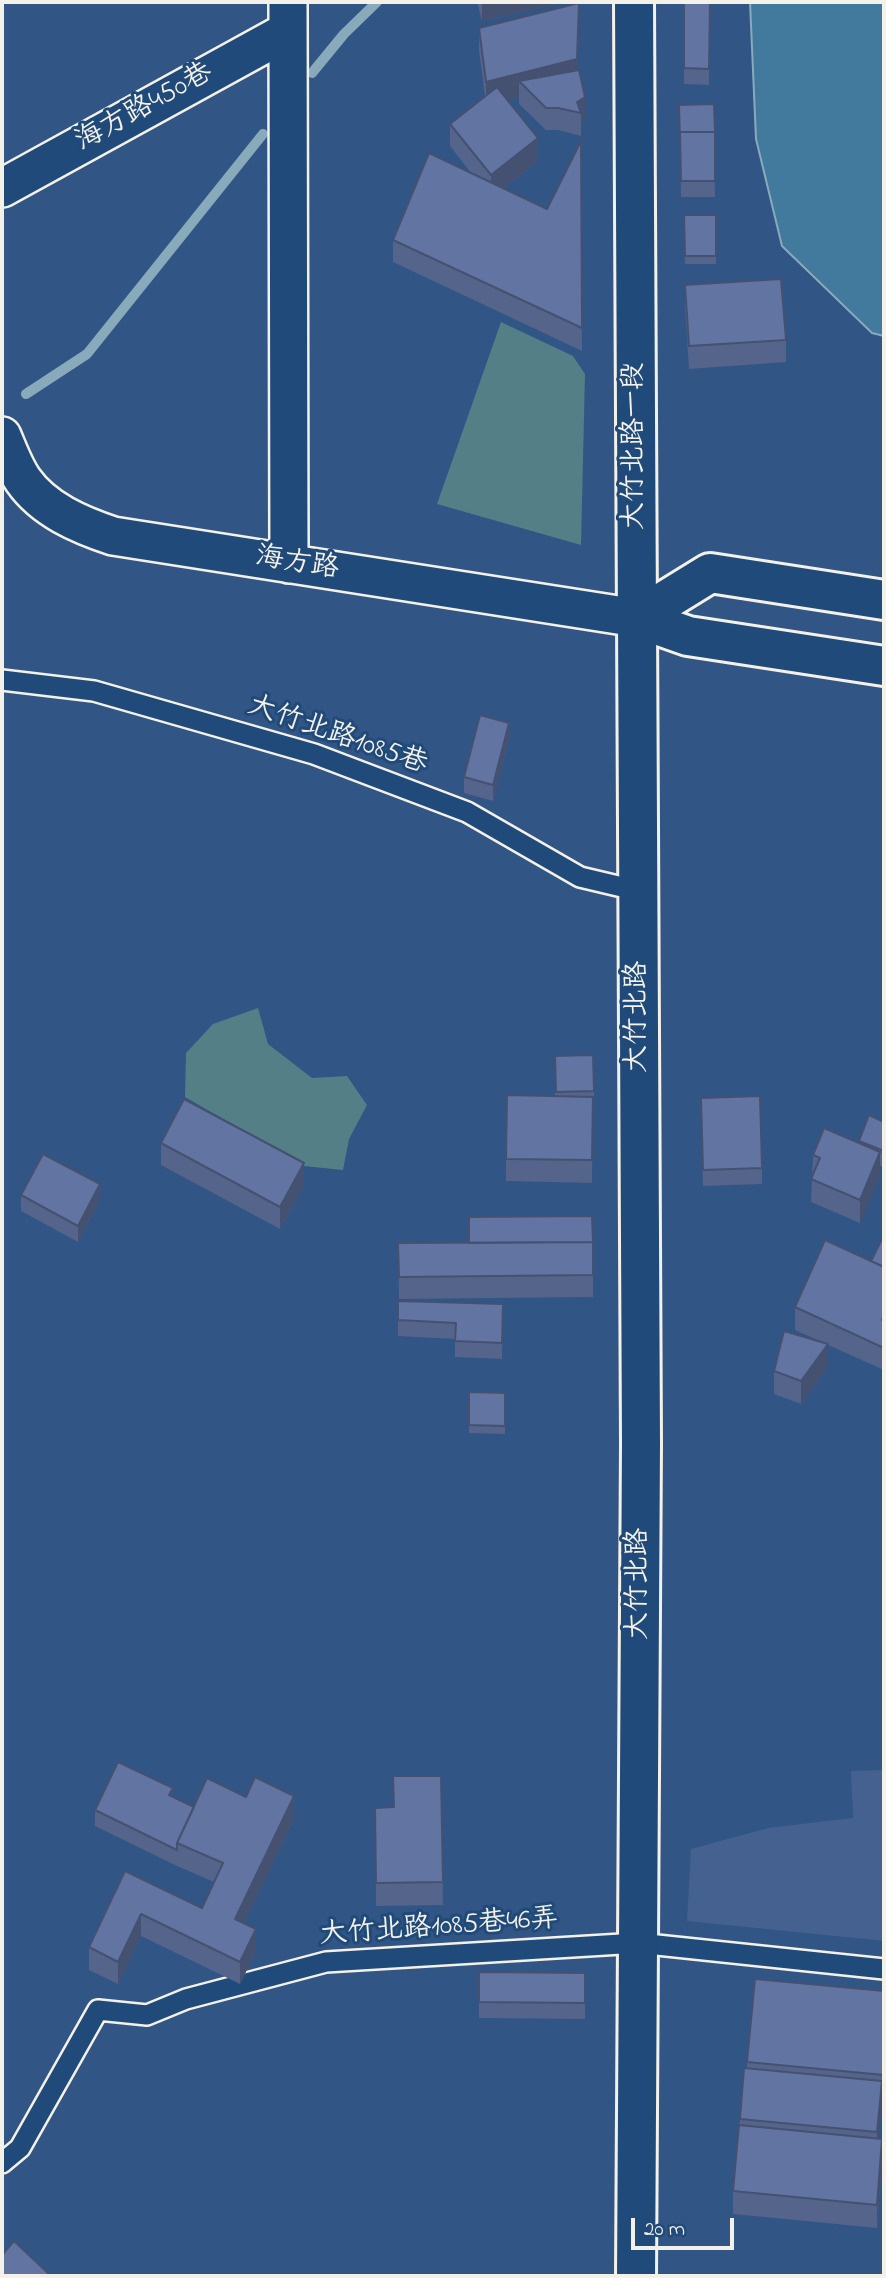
<!DOCTYPE html>
<html>
<head>
<meta charset="utf-8">
<style>
	body { margin:0 }
	#map { position:relative; width:886px; height:2278px; overflow:hidden; background:#315585; font-family:"Indie Flower",sans-serif }
	canvas { display:block }
	.frame { position:absolute; inset:0; border:4px solid #f4f1e8; pointer-events:none }
	.scale { position:absolute; left:631px; top:2218px; width:103px; height:32px; box-sizing:border-box; border:4px solid #f4f1e8; border-top:0; padding-left:9px; font-size:21px; line-height:24px; white-space:nowrap; color:#f4f1e8; -webkit-text-stroke:5px #1f4a7a; paint-order:stroke }
</style>
</head>
<body>
<div id="map">
<canvas width="886" height="2278"></canvas>
<div class="frame"></div>
<div class="scale">20 m</div>
</div>
<script>
const g = document.querySelector('canvas').getContext('2d');
g.lineJoin = 'round';
function paint(path, color) {
  g.fillStyle = color;
  g.fill(path, 'evenodd');
}
function trace(path, color, width, dash) {
  g.strokeStyle = color;
  g.lineWidth = width;
  g.lineCap = dash ? 'butt' : 'round';
  g.setLineDash(dash || []);
  g.stroke(path);
}
function drawText(font, color, halo, rows, align = 'center') {
  g.font = font + ' "Indie Flower","LXGW WenKai TC",sans-serif';
  g.lineWidth = 6;
  g.setLineDash([]);
  g.textBaseline = 'middle';
  g.strokeStyle = halo;
  g.fillStyle = color;
  for (const [text, x, y, turn = 0] of rows) {
    g.save();
    g.translate(x, y);
    g.rotate((+turn || 0) * Math.PI / 180);
    g.textAlign = isNaN(turn) ? turn : align;
    if (halo) g.strokeText(text, 0, 0);
    g.fillText(text, 0, 0);
    g.restore();
  }
}
const built = new Path2D(`
	M884 1770V1941L687 1921 691 1849 768 1828 853 1818 851 1771Z`);
const green = new Path2D(`
	M501 322 573 356 585 374 581 545 437 504Z
	M258 1008 268 1044 312 1078 347 1076 367 1105 349 1139 343 1170 304 1166 185 1097 186 1053 213 1024Z`);
const water = new Path2D(`
	M750 2H884V336L872 333 782 246 756 139Z`);
const stream = new Path2D(`
	M312 73 344 34 377 2
	M26 394 87 354 263 134`);
const service = new Path2D(`
	M2 680 94 691 314 754 467 812 580 877 639 891
	M2 2163 20 2148 98 2010 147 2015 186 1999 326 1962 638 1943 884 1969`);
const minor = new Path2D(`
	M288 2 289 564
	M2 188 288 31
	M2 436C8 450 14 467 23 480 44 510 80 525 113 536L637 618`);
const tertiary = new Path2D(`
	M634 2 641 1442 636 2276
	M637 618 710 573 884 600
	M637 618 688 636 884 666`);
const wall = new Path2D(`
	M477 2H565L482 21Z
	M684 2H710L709 85 684 84Z
	M579 25 577 71 585 120 581 122V136L558 130H546L519 104V97L507 100 538 161 504 188 547 209 581 141 582 351 393 262V240L471 173 450 146V124L485 96 479 50V28Z
	M714 104 715 197H681L679 105Z
	M684 215H716V264H685Z
	M685 285 786 340V362L689 369 685 308Z
	M509 739 493 801 464 793V777Z
	M555 1056 594 1091V1107H593L592 1183 506 1181V1159L555 1096Z
	M701 1113 762 1168V1184L703 1186Z
	M884 1122V1167L880 1166V1175L860 1223 811 1202 813 1155 859 1143V1141Z
	M161 1143 304 1185 280 1229 161 1165Z
	M21 1195 100 1200 78 1242 21 1211Z
	M884 1235V1370L828 1345V1367L801 1404 774 1394V1371L822 1342 795 1330V1307L871 1261Z
	M593 1242V1297L399 1299 398 1243Z
	M398 1301 503 1304 502 1359 455 1357V1339L398 1336Z
	M469 1392 505 1393V1434L469 1433Z
	M393 1776H441L443 1905 376 1906 375 1808 393 1807Z
	M173 1797 194 1807 294 1819 244 1923 256 1951 240 1984 141 1936 118 1984 89 1970V1947L125 1871 202 1908 214 1882 177 1866 95 1826V1810Z
	M479 1972 585 1973V2019L479 2018Z
	M884 1991V2097H882L878 2138 882 2161 877 2228 733 2214V2191L740 2119 747 2068V2062Z`);
const shadedWall = new Path2D(`
	M482 2H565L482 21Z
	M579 3 577 82 519 81V97L486 105V82Z
	M585 97V120L581 122V113L577 102Z
	M538 138V161L491 198V175Z
	M509 723V739L493 801V785Z
	M880 1152V1175L860 1223V1200Z
	M304 1163V1185L280 1229V1207Z
	M100 1184V1200L78 1242V1226Z
	M828 1344V1367L801 1404V1381Z
	M294 1796V1819L235 1942V1919Z
	M141 1914V1936L118 1984V1962Z
	M256 1929V1951L240 1984V1962Z
	M882 2081V2103L877 2154V2132Z
	M882 2139V2161L877 2228V2205Z`);
const building = new Path2D(`
	M684 2H710L709 69 684 68Z
	M579 3 577 59 486 82 479 28Z
	M579 70 585 97 577 102 581 113 558 108H546L519 81Z
	M497 87 538 138 491 175 450 124Z
	M714 104 715 132H680V140L679 105Z
	M680 132H715V181H681Z
	M581 141 582 328 393 240 429 153 547 209Z
	M684 215H716V256H685Z
	M781 279 786 340 689 346 685 285Z
	M480 715 509 723 493 785 464 777Z
	M593 1055 594 1091 556 1092 555 1056Z
	M507 1095 593 1097 592 1160 506 1159Z
	M760 1096 762 1168 703 1170 701 1098Z
	M184 1099 304 1163 280 1207 161 1143Z
	M869 1115 884 1122V1151L859 1141Z
	M824 1128 880 1152 860 1200 811 1179 820 1158 813 1155Z
	M43 1154 100 1184 78 1226 21 1195Z
	M592 1216 593 1242 469 1243V1217Z
	M884 1235V1267L871 1261Z
	M825 1240 884 1267V1315L882 1320 884 1321V1348L795 1307Z
	M593 1242V1275L399 1277 398 1243Z
	M398 1301 503 1304 502 1343 455 1341 456 1323 398 1320Z
	M784 1331 828 1344 801 1381 774 1371Z
	M469 1392 505 1393V1426L469 1425Z
	M118 1762 173 1788 169 1795 194 1807 177 1843V1850L95 1810Z
	M393 1776H441L443 1882 376 1883 375 1808 394 1807Z
	M255 1777 294 1796 235 1919 256 1929 240 1962 141 1914 118 1962 89 1947 125 1871 202 1908 223 1863 177 1843 207 1778 246 1797Z
	M479 1972 585 1973V2003L479 2002Z
	M755 1979 884 1991V2075L747 2062Z
	M744 2068 882 2081 877 2132 740 2119Z
	M739 2125 882 2139 877 2205 733 2191Z
	M14 2241 51 2276H2V2255Z`);
const streetNames = [
	["海方路450巷",145,109,-29],
	["大竹北路一段",636,446,-90],
	["海方路",297,565,9],
	["大竹北路1085巷",337,737,19],
	["大竹北路",639,1017,-90],
	["大竹北路",640,1584,-90],
	["大竹北路1085巷46弄",439,1929,-4]
];
paint(built, '#446190');
paint(green, '#547f87');
paint(water, '#427a9d');
trace(water, '#89aabb', 2);
trace(stream, '#89aabb', 10);
trace(service, '#f4f1e8', 24);
trace(minor, '#f4f1e8', 42);
trace(tertiary, '#f4f1e8', 44);
trace(service, '#1f4a7a', 19);
trace(minor, '#1f4a7a', 37);
trace(tertiary, '#1f4a7a', 38);
paint(wall, '#54648b');
paint(shadedWall, '#455171');
paint(building, '#6274a2');
trace(building, '#455171', 2);
drawText('28px', '#f4f1e8', '#1f4a7a', streetNames);
</script>
</body>
</html>
